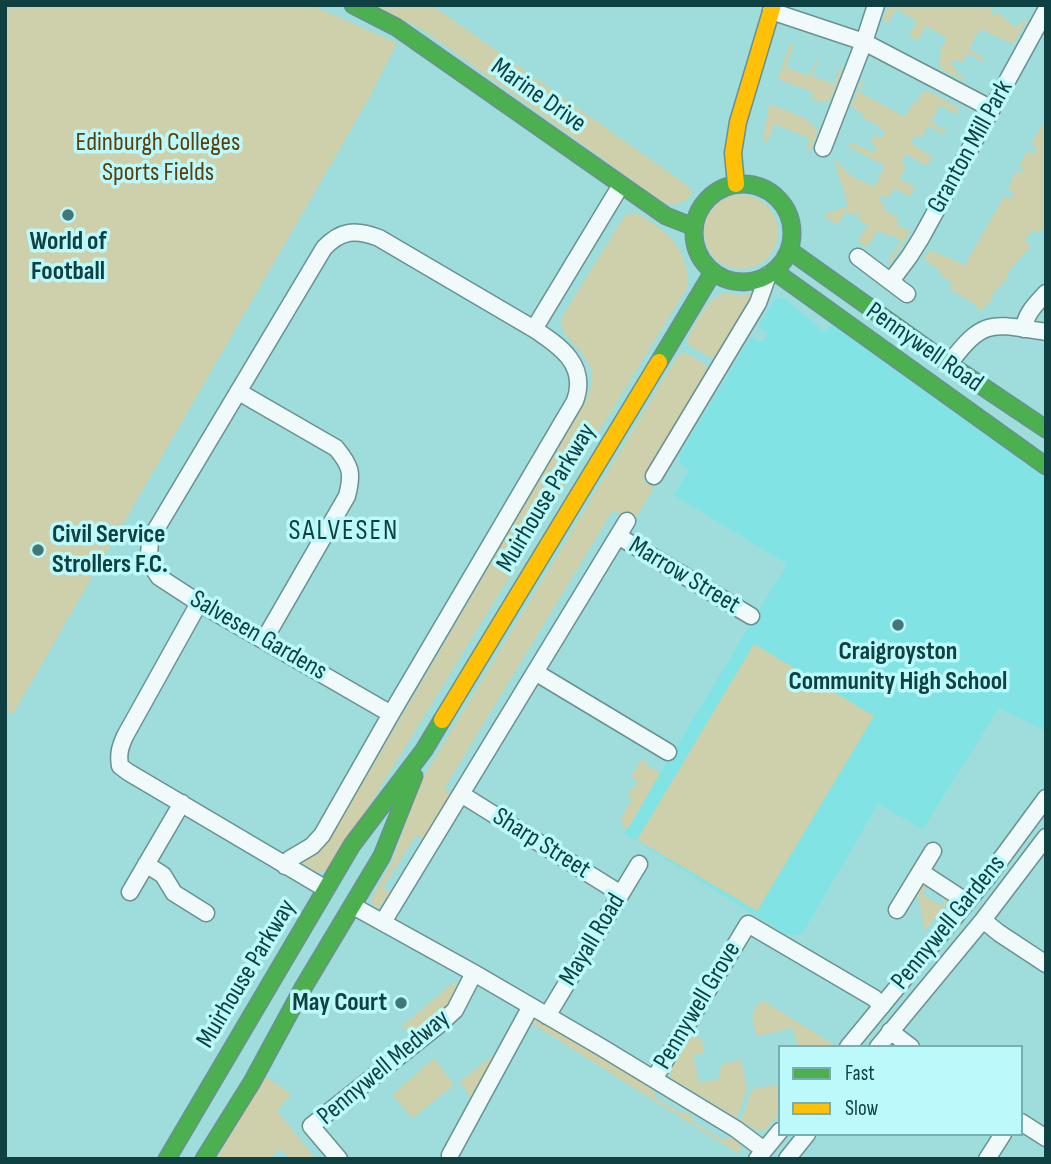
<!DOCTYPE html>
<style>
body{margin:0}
#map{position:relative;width:1051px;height:1164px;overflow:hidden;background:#9fdcdc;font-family:"Sofia Sans Condensed",sans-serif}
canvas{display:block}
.frame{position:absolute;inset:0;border:7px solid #0f4142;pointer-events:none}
.legend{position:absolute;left:778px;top:1045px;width:245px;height:91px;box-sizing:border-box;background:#bcf9fa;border:2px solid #77afb0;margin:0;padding:9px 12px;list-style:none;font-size:21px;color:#0f4142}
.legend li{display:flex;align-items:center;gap:14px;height:35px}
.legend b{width:35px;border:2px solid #77afb0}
</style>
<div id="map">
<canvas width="1051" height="1164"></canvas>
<div class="frame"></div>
<ul class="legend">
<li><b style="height:9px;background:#4caf50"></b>Fast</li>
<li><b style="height:9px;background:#ffc107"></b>Slow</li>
</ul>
</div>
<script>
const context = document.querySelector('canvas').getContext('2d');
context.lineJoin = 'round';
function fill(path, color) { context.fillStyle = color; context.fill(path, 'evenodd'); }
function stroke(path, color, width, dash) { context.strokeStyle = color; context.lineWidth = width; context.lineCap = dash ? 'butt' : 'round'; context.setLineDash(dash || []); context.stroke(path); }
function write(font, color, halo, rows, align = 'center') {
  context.font = font + ' "Sofia Sans Condensed",sans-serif'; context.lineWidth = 7; context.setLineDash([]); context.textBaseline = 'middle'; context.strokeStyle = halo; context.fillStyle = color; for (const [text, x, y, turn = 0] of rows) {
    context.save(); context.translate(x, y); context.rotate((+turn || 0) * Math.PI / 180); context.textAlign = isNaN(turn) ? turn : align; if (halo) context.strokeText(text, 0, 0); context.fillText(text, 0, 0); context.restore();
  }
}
fill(new Path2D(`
 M783,297L824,332L832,325L1046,476V731L999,708L923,829L878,804L805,929L800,934L793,935L785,934L624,833L787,564L674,495L689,470L680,464L679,455L751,337L762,343L768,333L758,326L774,300Z`), '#82e3e5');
fill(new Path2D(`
 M5,5H306L323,10L397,43L368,100L13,714L5,710Z
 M373,5H432L685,184L693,193C684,203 677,207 664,203L423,30Z
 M888,5H993L995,7L990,11L994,16L1000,12L1014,28L1029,17L1013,44L980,29L969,49L984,58L983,62L968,53L962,63L955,59L951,65L958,70L956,74L964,78L963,81L941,69L939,61L942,54L939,52L947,38L926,26L918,40L909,36L917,21L896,9L888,23L883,20Z
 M790,44L794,45L786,67L809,76L819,55L817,58L819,59L812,76L834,84L840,67L843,68L831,98C825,106 818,101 811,98L813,92L778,79Z
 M861,81L864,82L859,92L905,117L913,103L916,104L922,92L929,91L959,108L956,114L940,105L931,122L946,131L944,134L928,126L921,138L915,135L911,143L917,146V148L932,156L927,166L906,154L901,162L906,165L900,179L915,187L910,197L894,188L888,198L882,195L879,201L885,204L883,209L899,218L896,224L910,231L891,263L888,261L901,241L891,234L889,237L879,230L866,248L858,240L868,226L857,218L860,214L856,212L853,216L847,211L837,225L823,215L848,206L834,159L850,175L874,187L885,166L848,146L850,142L874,153L877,147L870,143L875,135L881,138L885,132L878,128L879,126L863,118L864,114L851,107Z
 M769,104C786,111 808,115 818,131L810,151L806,150L810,139L775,124L767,142L763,141Z
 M1046,118V225L1039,233L1034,229L1025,240L1031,246L1007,273L1009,276L991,296L993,299L979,312L977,310V306L949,288L952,283L939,273L940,271L924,259L930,250L965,265L1004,196L1011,199L1014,193L1008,189L1016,171L1021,173L1023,168L1019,166L1027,151L1034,154L1037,148L1031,144Z
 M704 232a37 37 0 1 1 74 0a37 37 0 1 1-74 0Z
 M637,213C667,231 689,248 688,286L334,863L324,872H316L304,864L303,859L316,854L328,842L587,399C588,393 591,387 592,382C595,352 559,342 561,318L625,215Z
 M726,293L738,295L751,294L754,298L718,355L711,358L689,345L687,342V339C696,324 707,296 726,293Z
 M684,352L705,364L708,370L707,375L643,481L654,487L634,521L613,510L444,789L453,795L425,840L416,835L383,888L392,894L389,900L385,898L380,907H376L372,903L371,899L392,862L419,784L678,355Z
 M754,644L874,716L757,911L637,840Z
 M642,759L647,762L646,765L660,773L628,829L622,825V816L632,799L628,797L631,789L639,783L631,776Z
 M924,885H927L922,894L941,906L947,897L950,899L925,931L917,890L920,886Z
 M456,980C460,1002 432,1018 418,1030L400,1028Z
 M762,1000L836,1046L798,1047L793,1028L757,1036C753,1018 748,1014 762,1000Z
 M538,1019H544L653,1090L656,1098L680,1113L684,1112L691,1116L693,1122L723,1140L732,1137L738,1142L741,1147L739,1154L531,1023Z
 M691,1034L702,1039L704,1053L693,1055L699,1083L720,1079L719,1071L722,1070L721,1064L741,1060L747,1088L737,1118L671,1078L670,1070Z
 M498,1051L475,1095L471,1098L460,1082Z
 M434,1058L454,1085L413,1118L392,1095Z
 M265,1076L291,1094L277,1111L316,1159H290L281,1149L269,1159H216Z
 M780,1084V1113L768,1127L765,1130L758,1131L741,1121L752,1089Z`), '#cdd0aa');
const street = new Path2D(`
 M771,11L864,42L992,109
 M823,148L864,42L876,5
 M858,257L907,294
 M891,281L909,257L921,238L1046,10
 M1024,329C1025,314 1036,304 1046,293
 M949,364C984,317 992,324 1046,332
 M239,392L336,448C351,466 353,473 347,496L264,640
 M654,476L758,303L768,275
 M618,536L751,616
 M199,603L125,736C120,747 118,754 120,766L128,772L326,889
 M535,672L668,752
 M391,714L199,603L159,577L153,568L149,554L150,542L155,531L324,248C341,230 356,229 379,238L534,329
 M461,794L621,894
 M146,864L163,875L174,893L206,913
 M285,866L290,859L312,846L322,835L391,714L575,401C588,365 560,346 534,329L621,185
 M921,872L967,902
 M130,892L182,803
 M353,906L474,973L601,1047L736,1129L764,1150
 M897,910L933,851
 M983,920L999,933L1046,964
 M383,922L627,521
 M547,1016L639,864
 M890,1031L911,1047
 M848,1047L987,878L1046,798
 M878,1047L983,920L1046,837
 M654,1079L748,924L874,998L882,1006
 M1021,1122L1046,1138
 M450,1155L531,1006
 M339,1159L311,1126L440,1024L455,1010L474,973
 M757,1159L780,1131
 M787,1159L807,1134
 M987,1159L1003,1134`);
const fast = new Path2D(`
 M353,5L396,27L666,216L694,227
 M694 233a49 49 0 1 1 98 0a49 49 0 1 1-98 0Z
 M789,250L949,364L1046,429
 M774,271L1046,466
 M659,362L713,272
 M167,1159L352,845L424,750L442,720
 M204,1159L252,1082L303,988L382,856L414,776`);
const slow = new Path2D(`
 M736,184L733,153L738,122L773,5
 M442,720L659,362`);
stroke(street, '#6a9191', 19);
stroke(fast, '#6a9191', 19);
stroke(slow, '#6a9191', 19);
stroke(street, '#f1fafa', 16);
stroke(fast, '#4caf50', 16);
stroke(slow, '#ffc107', 16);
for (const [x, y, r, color] of [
 [68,215,7,"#417778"],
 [38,550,7,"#417778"],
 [898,625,7,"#417778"],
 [401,1003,7,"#417778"]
]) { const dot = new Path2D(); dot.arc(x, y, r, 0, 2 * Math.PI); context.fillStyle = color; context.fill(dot); stroke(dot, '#bcf9fa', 2.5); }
write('26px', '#0f4142', '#bcf9fa', [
 ["Marine Drive",538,96,35],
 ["Granton Mill Park",971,147,-61],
 ["Pennywell Road",924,348,35],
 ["Muirhouse Parkway",547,498,-59],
 ["Marrow Street",684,576,31],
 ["Salvesen Gardens",258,636,30],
 ["Sharp Street",541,844,32],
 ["Pennywell Gardens",949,923,-51],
 ["Mayall Road",593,940,-59],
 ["Muirhouse Parkway",247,974,-59],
 ["Pennywell Grove",698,1006,-59],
 ["Pennywell Medway",384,1068,-40]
]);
write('26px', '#5b400e', '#bcf9fa', [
 ["Edinburgh Colleges",158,143],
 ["Sports Fields",158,173]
]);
write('bold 26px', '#0f4142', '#bcf9fa', [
 ["World of",68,242],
 ["Football",68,272],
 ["Civil Service",52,535,"left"],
 ["Strollers F.C.",52,565,"left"],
 ["Craigroyston",898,652],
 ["Community High School",898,682],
 ["May Court",387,1003,"right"]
]);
context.letterSpacing = '2px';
write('28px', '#0f4142', '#bcf9fa', [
 ["SALVESEN",344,532]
]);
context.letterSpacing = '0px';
</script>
